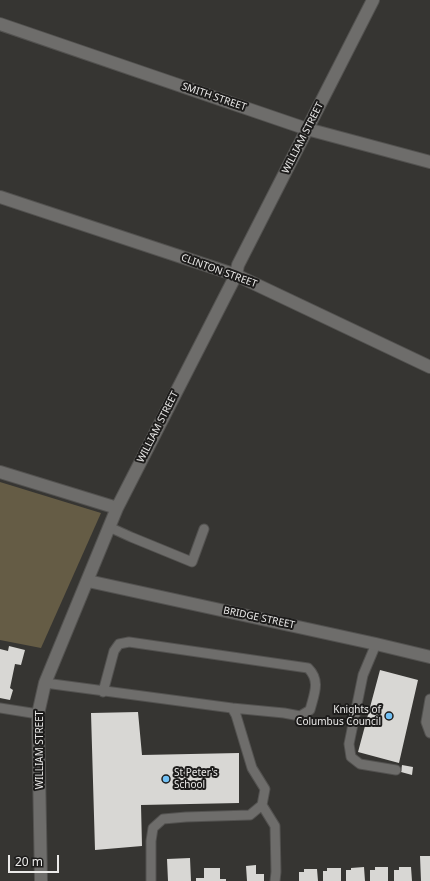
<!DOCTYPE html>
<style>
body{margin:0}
#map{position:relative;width:430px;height:881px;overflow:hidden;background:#363532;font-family:"Noto Sans",sans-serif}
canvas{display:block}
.scale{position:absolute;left:8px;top:855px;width:51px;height:18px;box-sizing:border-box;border:2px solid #ebeae9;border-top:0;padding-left:5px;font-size:12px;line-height:14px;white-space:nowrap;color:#ebeae9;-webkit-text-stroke:3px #1d1c1b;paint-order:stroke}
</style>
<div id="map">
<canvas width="430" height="881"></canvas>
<div class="scale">20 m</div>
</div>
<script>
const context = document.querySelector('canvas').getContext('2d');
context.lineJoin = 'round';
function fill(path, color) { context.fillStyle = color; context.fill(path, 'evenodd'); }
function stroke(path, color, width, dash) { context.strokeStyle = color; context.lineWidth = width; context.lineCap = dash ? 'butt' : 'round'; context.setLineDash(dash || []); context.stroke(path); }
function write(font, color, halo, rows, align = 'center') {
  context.font = font + ' "Noto Sans",sans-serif'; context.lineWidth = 4; context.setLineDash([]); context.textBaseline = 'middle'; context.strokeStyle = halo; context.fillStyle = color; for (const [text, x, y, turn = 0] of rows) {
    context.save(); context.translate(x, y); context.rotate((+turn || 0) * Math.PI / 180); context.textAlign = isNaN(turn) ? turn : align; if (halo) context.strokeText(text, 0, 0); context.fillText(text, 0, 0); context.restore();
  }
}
fill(new Path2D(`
 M0,482L101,513L41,648L0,640Z`), '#655c45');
fill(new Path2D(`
 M9,646L25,650L21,665L15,664L10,688L13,690L10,700L0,698V649L8,651Z
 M380,670L418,680L399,763L358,752Z
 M138,712L142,755L239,753V803L141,805L142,846L95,850L91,713Z
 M402,765L413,767L412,775L401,772Z
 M420,856H430V881H421Z
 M190,858L191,881H168L167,859Z
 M256,865V874H264V881H247L246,866Z
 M364,867L365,881H346V870H351V868Z
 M375,867H388V881H370V870H375Z
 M399,867H411L412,881H394V870H399Z
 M204,868H220V879H226V881H196V878H204Z
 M327,868H341V881H323V871H327Z
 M304,869H317L318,881H299V872H304Z`), '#d8d7d4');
const lane = new Path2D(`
 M109,527L131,537L192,562L204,529
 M376,644L363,675L349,744L351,757L360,764L396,770
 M45,683L232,708L236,715L252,768L265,789L262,805L250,815L186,817L163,819L153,828L151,841V881
 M103,692L114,651L119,644L129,642L308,668C321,681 314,694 310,710L300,716L284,713L232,708
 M430,699L426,722L430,733
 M0,708L38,714
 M262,805L275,826L276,872L275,881`);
const street = new Path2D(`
 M0,24L307,129L430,162
 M0,197L236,275L430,367
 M0,472L117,508
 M88,581L376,644L430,657
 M41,881L38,714L45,683L117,508L236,275L238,265L373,0`);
stroke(lane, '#535250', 11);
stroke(street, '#535250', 14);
stroke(lane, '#6e6d6b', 9);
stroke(street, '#6e6d6b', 12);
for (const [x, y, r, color] of [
 [389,716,4,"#72c1f5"],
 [166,779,4,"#72c1f5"]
]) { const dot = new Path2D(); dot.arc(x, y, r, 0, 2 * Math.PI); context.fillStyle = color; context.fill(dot); stroke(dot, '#1d1c1b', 1.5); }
write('10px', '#ebeae9', '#1d1c1b', [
 ["SMITH STREET",214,97,19],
 ["WILLIAM STREET",303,138,-63],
 ["CLINTON STREET",219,271,20],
 ["WILLIAM STREET",158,427,-63],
 ["BRIDGE STREET",259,618,12],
 ["WILLIAM STREET",40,750,-90]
]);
write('10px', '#ebeae9', '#1d1c1b', [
 ["Knights of",381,710],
 ["Columbus Council",381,722],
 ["St Peter's",174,773,"left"],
 ["School",174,785,"left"]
], 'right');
</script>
